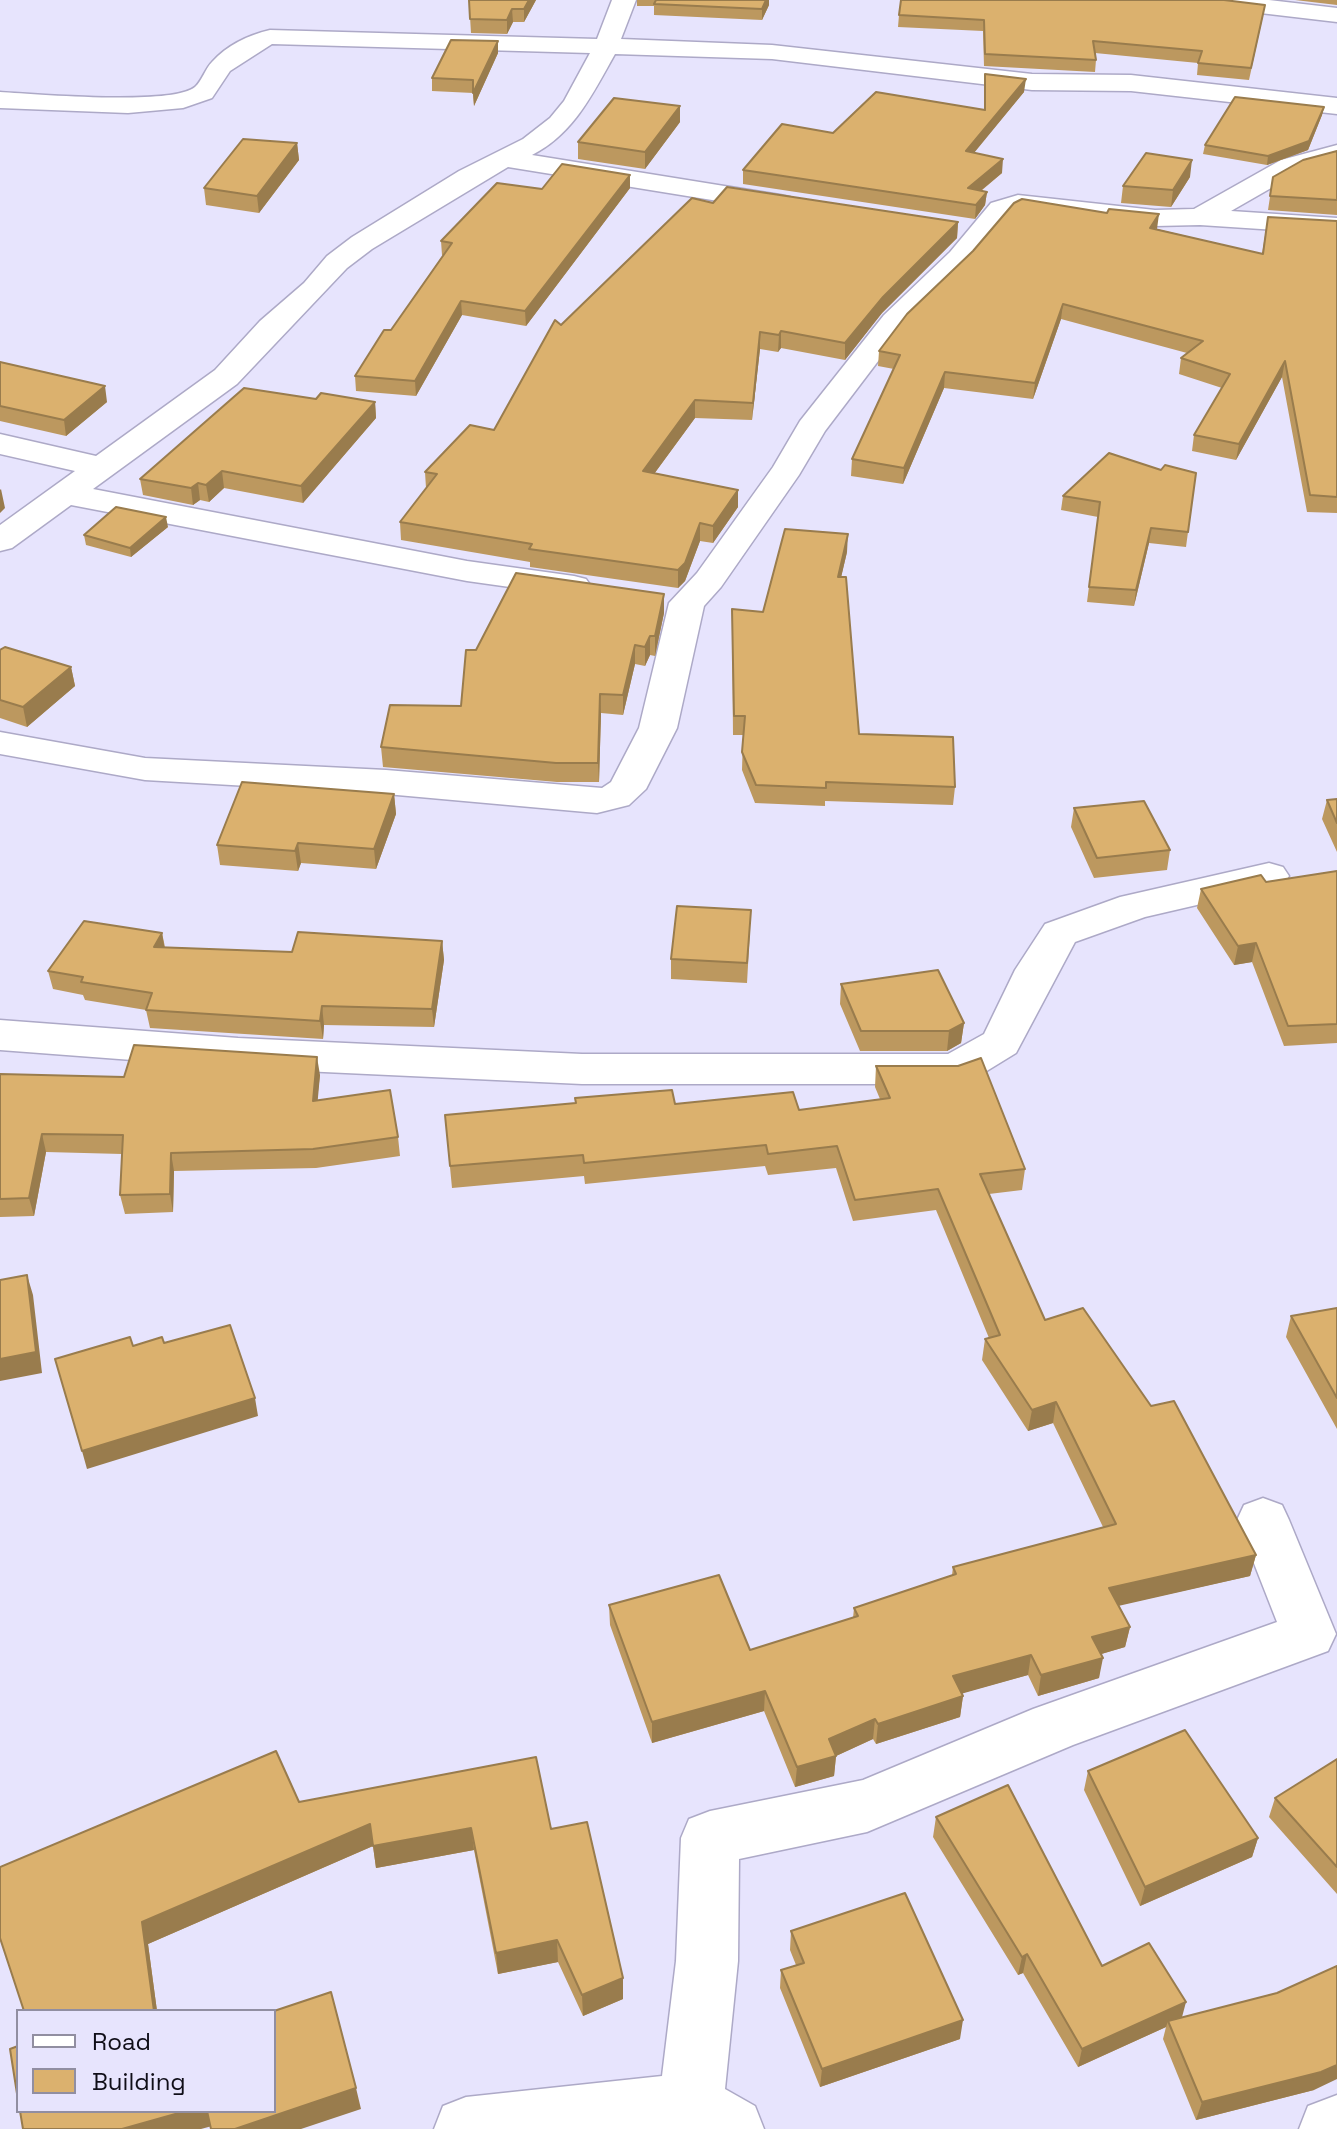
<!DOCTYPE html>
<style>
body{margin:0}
#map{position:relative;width:1337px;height:2129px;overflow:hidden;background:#e7e4fd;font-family:"Space Grotesk",sans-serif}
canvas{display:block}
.legend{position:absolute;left:16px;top:2009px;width:260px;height:104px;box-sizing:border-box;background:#e7e4fd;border:2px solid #918ea1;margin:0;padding:10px 14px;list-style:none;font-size:24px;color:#100e18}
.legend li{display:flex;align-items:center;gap:16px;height:40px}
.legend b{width:40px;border:2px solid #918ea1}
</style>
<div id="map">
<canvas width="1337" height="2129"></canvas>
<ul class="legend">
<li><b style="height:10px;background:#fff"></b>Road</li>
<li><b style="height:22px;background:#dbb16e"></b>Building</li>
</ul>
</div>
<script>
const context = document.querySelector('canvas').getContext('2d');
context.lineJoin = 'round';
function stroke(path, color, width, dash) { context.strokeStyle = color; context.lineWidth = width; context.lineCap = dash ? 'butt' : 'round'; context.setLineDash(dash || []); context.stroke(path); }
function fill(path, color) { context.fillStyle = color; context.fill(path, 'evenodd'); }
const minor = new Path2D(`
 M612,0H636L621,39L772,45L1032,74L1131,75L1337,98V114L1131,91L1032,90L772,59L615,54C593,93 574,134 532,155L780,195L790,197L794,203L790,209L780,211L508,167L372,249L347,268L237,384L93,489L467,561L574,576L586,579L591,586L586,593L574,596L467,581L71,505L12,548L0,551V525L75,471L0,454V434L96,456L215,370L260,321L304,283L327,256L352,237L459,171L523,139L550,118L564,101L590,53L272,44L230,71L212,98L183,108L128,113L0,108V92C34,94 172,106 195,87C202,81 205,69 212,62C227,45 249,35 270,30L597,39Z
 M1197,0H1269L1337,8V22L1209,7Z
 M1337,145V161L1299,172L1231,211L1337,218V234L1200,225L1155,226L1020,211L1011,215L970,264L904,327L825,431L799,475L721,587L704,606L677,728L646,789L629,805L597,813L386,794L145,780L0,754V732L145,758L386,770L602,788L611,782L639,728L669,603L697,573L773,467L800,421L884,315L950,252L991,203L1018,195L1155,210L1194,209L1281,160Z
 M1269,863L1283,867L1289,876L1283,885L1145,917L1075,942L1016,1053L972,1080L956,1084H582L238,1068L0,1050V1020L238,1038L582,1054H948L984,1034L1015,970L1045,924L1120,897Z
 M1263,1498L1282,1505L1289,1520L1336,1634L1328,1651L1073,1745L867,1832L739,1859L738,1961L725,2089L755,2106L764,2129H434L443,2106L466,2097L662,2076L676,1961L681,1838L689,1819L710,1811L863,1780L1033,1709L1277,1622L1237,1520L1244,1505Z
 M1337,2095V2129H1299L1308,2106Z`);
stroke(minor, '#ada9c7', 3);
fill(minor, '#fff');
fill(new Path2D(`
 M469,0H536L524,22H513L507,34L471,33Z
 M637,0H769V5L762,20L654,15V6H637Z
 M1295,0H1337V5Z
 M899,15L1263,16L1249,80L1197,75L1198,63L1095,53L1096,60L1095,72L984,66L983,31L898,27Z
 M498,41V53L474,106L473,93L432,91V78Z
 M985,74L1024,92L974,152L1002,173L981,191L987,192L985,205L975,219L743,184V170L833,133L984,110Z
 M1324,107L1322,115L1308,150L1267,165L1203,154L1205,145Z
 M680,122L645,169L578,159V142Z
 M297,143L299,160L259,213L206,205L204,188Z
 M1337,151V215L1268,210L1273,177Z
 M630,175V188L526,326L462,315L416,396L356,391L355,376L391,330L443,255H442L441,241L542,189Z
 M1190,177L1171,207L1121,203L1123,186Z
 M713,203L958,222L957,238L882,313L845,360L781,348L778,352L760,349L752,420L695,418L654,474L738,507L713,543L700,541L685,581L678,588L530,567V562L401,540L400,522L426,488L425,472L494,430L561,325Z
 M1268,217L1337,221V513L1307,512L1282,377L1236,460L1192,451L1194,435L1222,388L1179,374L1181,358L1187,353L1061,319L1033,399L944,388L903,484L851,476L852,459L894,369L878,366L879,351L1157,229L1262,254Z
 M0,362L107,402L66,436L0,421Z
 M316,399L375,402L376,418L303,503L224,488L209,502L200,500L193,505L143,495L140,479Z
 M1161,470L1188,532L1186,547L1149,543L1134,606L1087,602L1098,517L1061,510L1063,496Z
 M168,527L131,557L86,545L84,535Z
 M847,552L841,577L859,734L955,787L953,805L825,801V806L755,803L742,770L743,735H733L732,627L763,612Z
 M664,613L655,656L650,655L645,666L635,664L623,715L601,713L599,782H557L383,767L381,747L461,706L476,650Z
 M0,650L71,667L75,686L27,727L0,718Z
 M394,794L396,814L376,869L301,863L298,871L220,865L217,845Z
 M1337,799V852L1322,819L1327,800Z
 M1074,808L1170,850L1167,870L1094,878L1071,827Z
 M1337,871V1043L1284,1046L1252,962L1234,965L1197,908L1201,889L1266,882Z
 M750,930L747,983L671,979V959Z
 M162,933L165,947L292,952L442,941L444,960L434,1027L324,1025L323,1039L150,1028L146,1010L85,1000L83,995L53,989L48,971Z
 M841,984L964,1023L961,1043L947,1051H860L840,1004Z
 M876,1066L1025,1169L1022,1190L989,1194L1045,1320L1256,1555L1250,1576L1119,1605L1130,1627L1125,1647L1101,1654L1099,1678L1038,1696L1028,1675L962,1693L963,1696L960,1717L876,1744L873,1739L836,1756L834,1776L795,1787L764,1711L652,1743L610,1625L609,1605L750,1650L853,1618L854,1608L952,1575L953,1567L1103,1527L1053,1423L1028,1431L982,1360L985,1339L989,1338L936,1210L853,1221L836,1168L768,1175L765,1166L585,1184L584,1176L452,1188L445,1115L675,1104L799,1110L880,1099L875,1087Z
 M0,1074L124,1077L320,1075L317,1100L398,1137L400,1156L316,1168L174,1171L173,1212L125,1214L120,1195L122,1154L46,1152L34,1216L0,1217Z
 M1337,1308V1429L1286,1337L1291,1316Z
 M1337,1759V1894L1269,1817L1275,1798Z
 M1088,1771L1258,1838L1252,1857L1140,1906L1084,1790Z
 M299,1802L551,1829L623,1978V1999L583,2016L558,1962L498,1974L474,1850L376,1868L373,1846L148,1944L157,2011H24Z
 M936,1817L1102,1966L1182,2018L1314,2090L1196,2120L1163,2039L1166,2027L1078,2067L1023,1973L1018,1975L933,1837Z
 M791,1931L960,2039L820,2087L780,1988L781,1970L796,1965L790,1950Z`), '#bc985f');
fill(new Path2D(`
 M529,0H536L524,22V9Z
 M766,0H769V5L762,20V9Z
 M512,9L513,22L507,34V20Z
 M498,41V53L474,106L473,93Z
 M1026,79L1024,92L965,164L966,151Z
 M680,106V122L645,169V152Z
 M1324,107L1322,115L1308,150L1267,165L1268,156Z
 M297,143L299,160L259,213L257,196Z
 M1003,159L1002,173L967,202L968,188Z
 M1192,160L1190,177L1171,207L1173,190Z
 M630,175V188L526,326L525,311Z
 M987,192L985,205L975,219L976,205Z
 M1159,214L1157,229L1150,228Z
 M958,222L957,238L882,313L845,360V343L883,297Z
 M461,301L462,315L416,396L415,381Z
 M1063,304L1061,319L1033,399L1035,383Z
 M781,331V348L778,352L779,335Z
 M760,332V349L752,420L753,403Z
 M1285,361L1282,377L1236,460L1239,444Z
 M945,372L944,388L903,484L904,468Z
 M105,386L107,402L66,436L64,420Z
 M695,400V418L643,489V471Z
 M375,402L376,418L303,503L301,486Z
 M222,471L224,488L209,502L206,485Z
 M198,483L200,500L193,505L191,488Z
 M1,489L5,508L0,513V490Z
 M738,490V507L713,543V526Z
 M166,517L168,527L131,557L130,548Z
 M700,523V541L685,581L678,588V570Z
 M1151,528L1149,543L1134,606L1136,590Z
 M848,534L847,552L837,595L838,577Z
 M664,594V613L655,656V636Z
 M650,636V655L645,666V647Z
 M635,645V664L623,715V695Z
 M71,667L75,686L27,727L23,707Z
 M600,694L601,713L599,782L598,763Z
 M394,794L396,814L376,869L374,849Z
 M298,843L301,863L298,871L295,851Z
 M162,933L165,951L154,947Z
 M442,941L444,960L434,1027L432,1009Z
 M1256,943L1252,962L1234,965L1238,946Z
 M322,1006L324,1025L323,1039L320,1021Z
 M964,1023L961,1043L947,1051L949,1031Z
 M317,1057L320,1075L316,1119L313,1101Z
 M42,1134L46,1152L34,1216L29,1198Z
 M171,1153L174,1171L173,1212L170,1194Z
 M27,1275L33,1295L42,1373L0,1381V1359Z
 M255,1398L258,1416L87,1469L82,1451Z
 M1056,1402L1053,1423L1028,1431L1032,1410Z
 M1256,1555L1250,1576L1105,1609L1109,1588Z
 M1130,1627L1125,1647L1088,1658L1092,1637Z
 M1031,1655L1028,1675L950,1697L953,1676Z
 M1103,1658L1099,1678L1038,1696L1041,1675Z
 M765,1691L764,1711L652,1743V1722Z
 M963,1696L960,1717L876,1744L878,1724Z
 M875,1719L873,1739L836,1756L834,1776L795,1787L797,1767L829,1739Z
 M370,1824L373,1846L148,1944L157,2011H154L142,1922Z
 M471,1828L474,1850L376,1868L373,1846Z
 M1258,1838L1252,1857L1140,1906L1145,1887Z
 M557,1940L558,1962L498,1974L496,1953Z
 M1027,1954L1023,1973L1018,1975L1022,1957Z
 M623,1978V1999L583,2016L582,1995Z
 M1186,2002L1181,2021H1168L1166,2027L1078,2067L1082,2049Z
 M963,2020L960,2039L820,2087L822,2069Z
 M1337,2065V2079L1314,2090L1196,2120L1202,2102Z
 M356,2088L361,2109L301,2129H235Z
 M186,2111H207L212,2126L201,2129H122Z`), '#997c4d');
const building = new Path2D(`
 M469,0H529L524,9H512L507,20L470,19Z
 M656,0H766L762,9L654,4Z
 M901,0H1224L1265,5L1251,68L1198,63L1202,51L1093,41L1096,60L985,54L984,20L899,15Z
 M451,40L498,41L473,93V80L432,78Z
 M985,74L1026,79L966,151L1003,159L968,188L987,192L976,205L743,170L782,124L833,133L876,92L985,110Z
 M1235,97L1324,107L1309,141L1268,156L1205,145Z
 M614,98L680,106L645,152L578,142Z
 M243,139L297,143L257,196L204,188Z
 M1337,151V200L1270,196L1273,177L1303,160Z
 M1146,153L1192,160L1173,190L1123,186Z
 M562,164L630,175L525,311L461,301L415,381L355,376L384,330H391L452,243L441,241L497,183L542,189Z
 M727,187L958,222L883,297L845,343L781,331L779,335L760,332L753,403L695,400L643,471L738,490L713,526L700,523L685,563L678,570L529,549L532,544L400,522L437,474L425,472L470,425L494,430L555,320L561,325L692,198L713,203Z
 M1022,199L1107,213L1109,209L1159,214L1150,228L1263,254L1268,217L1337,221V497L1310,495L1285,361L1239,444L1194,435L1230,374L1181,358L1203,341L1063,304L1035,383L945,372L904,468L852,459L900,355L879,351L907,314L973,251L1014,203Z
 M0,362L105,386L64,420L0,406Z
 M244,388L316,399L321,393L375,402L301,486L222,471L206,485L198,483L191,488L140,479Z
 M1109,453L1161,470L1165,465L1196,473L1188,532L1151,528L1136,590L1089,587L1100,502L1063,496Z
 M116,507L166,517L130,548L84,535Z
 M785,529L848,534L838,577H846L859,734L953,737L955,787L826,782V788L756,785L742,752L745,716H734L732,609L763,612Z
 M516,573L664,594L655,636H650L645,647L635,645L623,695L600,694L598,763H556L381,747L390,705L461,706L466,650H476Z
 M5,647L71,667L23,707L0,700V650Z
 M242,782L394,794L374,849L298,843L295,851L217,845Z
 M1337,799V823L1327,800Z
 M1144,801L1170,850L1097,858L1074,808Z
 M1337,871V1024L1288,1026L1256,943L1238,946L1201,889L1261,875L1266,882Z
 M677,906L751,910L747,963L671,959Z
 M84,921L162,933L154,947L292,952L298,932L442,941L432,1009L322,1006L320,1021L146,1010L152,993L81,982L83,977L48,971Z
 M938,970L964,1023L949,1031H861L841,984Z
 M134,1045L317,1057L313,1101L390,1090L398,1137L313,1149L171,1153L170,1194L120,1195L123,1135L42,1134L29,1198L0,1199V1074L124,1077Z
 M981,1058L1025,1169L980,1174L1045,1320L1083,1308L1151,1406L1174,1401L1256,1555L1109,1588L1130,1627L1092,1637L1103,1658L1041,1675L1031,1655L953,1676L963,1696L878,1724L875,1719L829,1739L836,1756L797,1767L765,1691L652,1722L609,1605L719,1575L750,1650L858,1616L854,1608L956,1574L953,1567L1116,1524L1056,1402L1032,1410L985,1339L1000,1335L938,1189L855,1200L837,1146L768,1154L766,1145L584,1163L583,1155L450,1166L445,1115L576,1103L575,1098L672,1090L675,1104L793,1092L799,1110L890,1098L876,1066H958Z
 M27,1275L36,1352L0,1359V1280Z
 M1337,1308V1398L1291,1316Z
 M230,1325L255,1398L82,1451L55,1359L130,1337L133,1346L162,1337L164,1343Z
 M1185,1730L1258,1838L1145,1887L1088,1771Z
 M276,1751L299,1802L536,1757L551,1829L587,1822L623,1978L582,1995L557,1940L496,1953L471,1828L373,1846L370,1824L142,1922L154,2011H24L0,1938V1867Z
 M1337,1759V1867L1275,1798Z
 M1008,1785L1102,1966L1149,1943L1186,2002L1082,2049L1027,1954L1022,1957L936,1817Z
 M905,1893L963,2020L822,2069L781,1970L804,1963L791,1931Z
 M1337,1966V2065L1321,2072L1202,2102L1168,2021L1277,1993Z
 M331,1992L356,2088L235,2129H211L207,2111H274V2011Z
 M18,2046V2100L10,2049Z
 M20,2111H186L122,2129H23Z`);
fill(building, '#dbb16e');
stroke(building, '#997c4d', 2);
</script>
